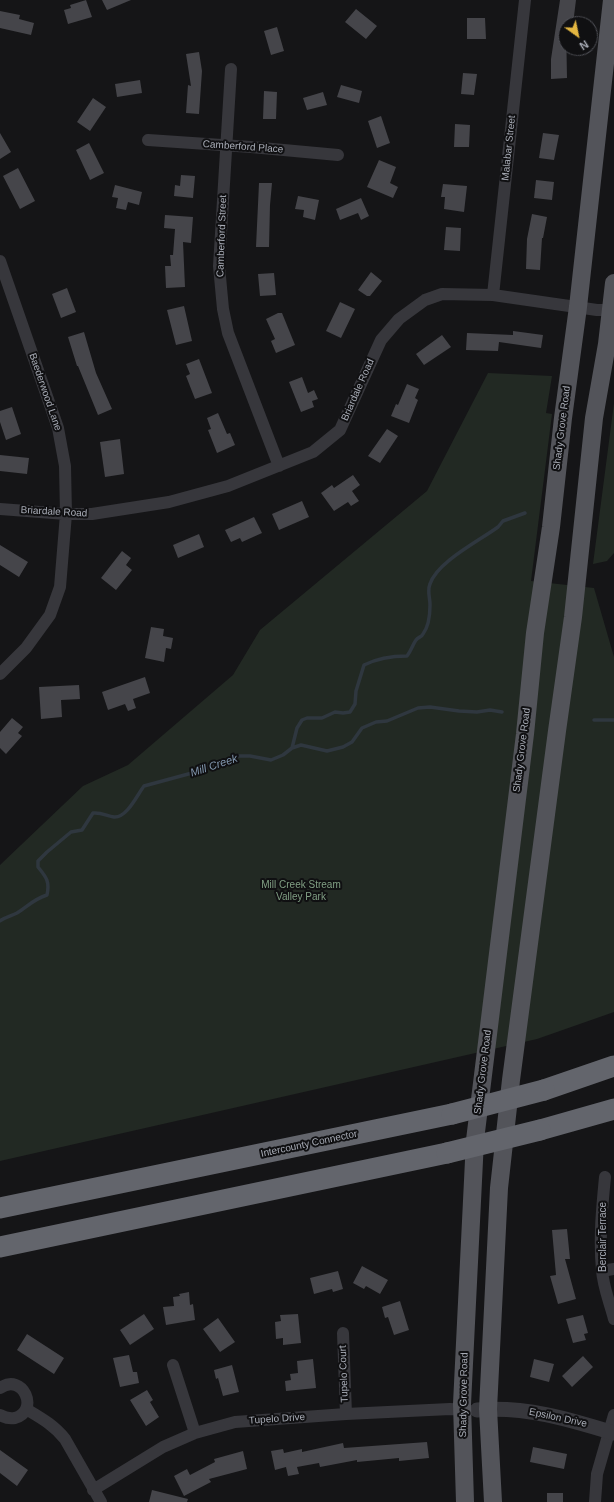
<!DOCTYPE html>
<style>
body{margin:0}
#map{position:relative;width:614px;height:1502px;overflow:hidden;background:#151517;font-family:Arial,sans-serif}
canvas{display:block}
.north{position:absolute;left:558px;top:16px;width:40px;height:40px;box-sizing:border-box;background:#101012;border:1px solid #4d4e54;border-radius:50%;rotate:147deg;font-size:11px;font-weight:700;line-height:16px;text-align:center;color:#a8acb6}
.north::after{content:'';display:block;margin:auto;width:14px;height:18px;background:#e3b641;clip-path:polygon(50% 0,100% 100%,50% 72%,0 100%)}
</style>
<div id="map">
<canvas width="614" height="1502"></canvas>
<div class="north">N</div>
</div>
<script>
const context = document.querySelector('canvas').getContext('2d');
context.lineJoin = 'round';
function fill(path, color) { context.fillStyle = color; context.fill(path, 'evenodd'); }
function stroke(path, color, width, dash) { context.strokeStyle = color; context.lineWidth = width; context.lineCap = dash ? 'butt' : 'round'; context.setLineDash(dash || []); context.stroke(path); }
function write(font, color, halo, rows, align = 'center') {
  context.font = font + ' Arial,sans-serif'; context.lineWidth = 4; context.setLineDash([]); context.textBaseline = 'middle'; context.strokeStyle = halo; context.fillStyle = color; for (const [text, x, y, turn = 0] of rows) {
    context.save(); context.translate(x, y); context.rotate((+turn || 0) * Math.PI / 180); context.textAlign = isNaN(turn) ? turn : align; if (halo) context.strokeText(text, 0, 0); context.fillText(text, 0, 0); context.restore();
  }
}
fill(new Path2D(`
 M488,373L552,376L546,413L552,414L531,581L594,588L614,657V1012L537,1039L0,1161V865L83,786L128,765L233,675L260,630L427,491Z
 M614,403V553L607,561L593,564Z`), '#222923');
stroke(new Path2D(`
 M594,720H614
 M292,748L297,728L302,720L307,718H322L335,712L343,713L350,712L355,704L356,691L364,665C376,659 393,656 407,656C411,651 413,644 416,640C418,637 422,637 423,634C429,626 430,615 430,605C430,597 427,591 430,584C437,562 479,541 498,527L503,521L525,513
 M0,921C5,917 11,916 17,913C28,906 34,899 47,895C50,881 46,877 38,867V861L47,852L71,832L82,830L93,813C101,812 107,816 114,817C127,818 137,795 144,786L192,773L238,756H250L271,760L283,755L292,748L301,745L327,751L343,747L352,742L362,728L376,722L387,721L418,708L430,707L459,711L477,712L490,710L502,712`), '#2f373f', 3.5);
fill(new Path2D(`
 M86,0L92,17L68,24L64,10L71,8L70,5Z
 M102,0H131L107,10Z
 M560,0H576L573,24H566L567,78L551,79V59Z
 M356,9L377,26L366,39L345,22Z
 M0,11L20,15L19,19L34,23L31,35L0,28Z
 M467,18H485L486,39H467Z
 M277,27L284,51L271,55L264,31Z
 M199,52L202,71L199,114L186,113L188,85L191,86L186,54Z
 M463,73L477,74L474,95L461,94Z
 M140,80L142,93L117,97L115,84Z
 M341,85L362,91L359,103L337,97Z
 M264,91L277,92L276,119H263Z
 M323,92L327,105L307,110L303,98Z
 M93,98L106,107L90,131L77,122Z
 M381,116L390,143L377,148L368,121Z
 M455,124L470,125L469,147H454Z
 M0,133L11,152L0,159Z
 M543,133L559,135L554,160L539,158Z
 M89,143L104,173L90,180L76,150Z
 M379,160L396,167L390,183L398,187L393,198L367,187Z
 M18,168L35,201L20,209L3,176Z
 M181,175L195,176L193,198L174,196L175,185L180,186Z
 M536,180L554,182L552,200L534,198Z
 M259,183H272L270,205L269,247H256Z
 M443,184L467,186L464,212L444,209L445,197H441Z
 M115,185L142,192L139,205L128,202L126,210L116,208L118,198L112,197Z
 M298,196L319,200L315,220L303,217L304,210L295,209Z
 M361,198L369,216L361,220L358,213L340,220L336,209Z
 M532,214L547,217L543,238H542L540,270L526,269L527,239Z
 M165,215L193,217L191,243L183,242L185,287L166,288L165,266H171L170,255H173L175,229L164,228Z
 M446,227L461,228L460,251L444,250Z
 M371,272L382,281L370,296H367L358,290Z
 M274,273L276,295L260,296L258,274Z
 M67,288L76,312L61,318L52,294Z
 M340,302L355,309L341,338L326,331Z
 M184,306L192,341L176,345L167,310Z
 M278,313H282L295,345L276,353L271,341L275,339L266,319Z
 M513,331L543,335L541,348L499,342L498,351L466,350L467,333L513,335Z
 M84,332L96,373L112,409L98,415L78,366H77L68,337Z
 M442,335L451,347L424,365L416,354Z
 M199,359L212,393L195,399L186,376L190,374L186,364Z
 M302,377L308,393L314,390L318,399L312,401L314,407L301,412L289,382Z
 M407,384L419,389L415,398L418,400L409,423L391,416L396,404L398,405Z
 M12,407L21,434L6,440L0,422V411Z
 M218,413L227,434L230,433L235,445L217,453L208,430L211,429L207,418Z
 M387,429L398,436L380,463L368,456Z
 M120,439L124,474L105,477L100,442Z
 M0,455L29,458L27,474L0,471Z
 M353,475L360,485L352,491L359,501L351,506L348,502L334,511L321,493L332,485L334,488Z
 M302,501L309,517L279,530L272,514Z
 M254,517L262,533L242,542L240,538L231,542L225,530Z
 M199,534L204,547L178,558L173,545Z
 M0,545L28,562L19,577L0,565Z
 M122,551L131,558L126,565L132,570L116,590L101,578Z
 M151,627L164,629L163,636L173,638L171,649L166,648L164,662L145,658Z
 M145,677L150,693L133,699L136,708L128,711L125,704L108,710L102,692Z
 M79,685L80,699L61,700L62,717L41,719L39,687Z
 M12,718L23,727L18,733L22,736L6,754L0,748V732Z
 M567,1229L570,1259H565L576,1299L558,1304L550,1276L556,1275L552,1230Z
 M362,1266L388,1280L380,1294L366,1286L364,1289L353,1283Z
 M338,1271L343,1289L333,1292L332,1289L314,1294L310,1278Z
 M189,1292L190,1305L193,1304L195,1320L166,1325L163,1307L174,1306L173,1297L180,1296L179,1294Z
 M400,1301L409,1330L394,1335L388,1317L385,1318L382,1307Z
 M144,1314L154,1329L130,1345L120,1330Z
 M298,1314L301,1343L283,1345V1338L276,1339L275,1322L281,1321L280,1315Z
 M583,1315L588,1333L584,1334L586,1340L573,1343L566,1319Z
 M218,1318L235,1342L220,1352L203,1329Z
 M27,1334L64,1358L54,1374L17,1350Z
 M129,1355L133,1372H137L139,1383L120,1387L113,1358Z
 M583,1356L593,1367L572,1387L562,1376Z
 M313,1359L316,1388L286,1391L285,1381L291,1380L290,1374L298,1373L297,1361Z
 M534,1359L554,1364L549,1382L530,1377Z
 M232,1365L239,1392L223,1396L218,1378L216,1379L214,1370Z
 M147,1390L153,1400L150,1402L159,1417L146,1426L130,1400Z
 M427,1442L429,1458L399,1461V1458L357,1462V1460L320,1467L319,1463L297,1467L299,1474L288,1476L286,1467L275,1470L271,1451L283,1449L284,1453L302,1449V1452L343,1443L344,1448Z
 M533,1447L567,1454L564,1469L530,1462Z
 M0,1450L28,1470L17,1486L0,1473Z
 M243,1451L247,1469L209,1479L211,1482L184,1496L174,1476L187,1469L190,1475L215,1462L214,1459Z
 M152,1490L188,1499L187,1502H149Z
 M547,1493H563V1502H547Z`), '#45454a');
stroke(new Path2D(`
 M231,69L219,266L223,309L228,333L279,466
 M148,140L251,147L338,155
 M0,261L58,428L65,466L66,514L60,587L50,615L26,648L0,674
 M493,295L525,0
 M0,509L66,514H92L169,502L228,486L313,452L340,430L381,340L399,319L425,300L442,294L493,295L597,310H614
 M605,1177C602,1208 599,1239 602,1270C603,1287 610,1303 614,1319
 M602,1271L614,1269
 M343,1333L346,1414
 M173,1365L195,1433
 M0,1388C23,1372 40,1411 15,1418C9,1419 5,1418 0,1415
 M26,1409C41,1418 54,1425 65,1439L101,1502
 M93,1490L163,1447L195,1433L235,1422L346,1414L450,1409L468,1410
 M595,1502L597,1474L614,1415`), '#37373c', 12);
stroke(new Path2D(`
 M477,1410C526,1406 568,1419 614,1433`), '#37373c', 15);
stroke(new Path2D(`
 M465,1502L462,1404L475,1140L525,734L535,633L551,527L563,418L578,307L612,0
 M493,1502L488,1409L499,1188L511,1080L557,731L573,617L594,418L607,344L614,283`), '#53545a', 18);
stroke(new Path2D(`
 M544,1090L614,1066
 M540,1130L614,1109
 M0,1208L452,1114
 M0,1247L447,1153`), '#63656c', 21);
stroke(new Path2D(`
 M452,1114L544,1090
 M447,1153L540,1130`), '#63656c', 21);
write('10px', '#a8acb6', '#101012', [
 ["Camberford Place",243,147,4],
 ["Malabar Street",509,148,-84],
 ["Camberford Street",222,236,-88],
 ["Briardale Road",358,390,-66],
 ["Baederwood Lane",45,392,71],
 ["Shady Grove Road",562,428,-83],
 ["Briardale Road",54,512,3],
 ["Shady Grove Road",522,750,-83],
 ["Shady Grove Road",483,1072,-83],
 ["Intercounty Connector",309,1144,-12],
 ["Berclair Terrace",603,1237,-90],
 ["Tupelo Court",344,1374,-92],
 ["Shady Grove Road",464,1395,-89],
 ["Epsilon Drive",558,1418,12],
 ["Tupelo Drive",277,1419,-4]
]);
write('10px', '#819f84', '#101012', [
 ["Mill Creek Stream",301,885],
 ["Valley Park",301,897]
]);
write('italic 11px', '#8297ae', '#101012', [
 ["Mill Creek",214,766,-18]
]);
</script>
